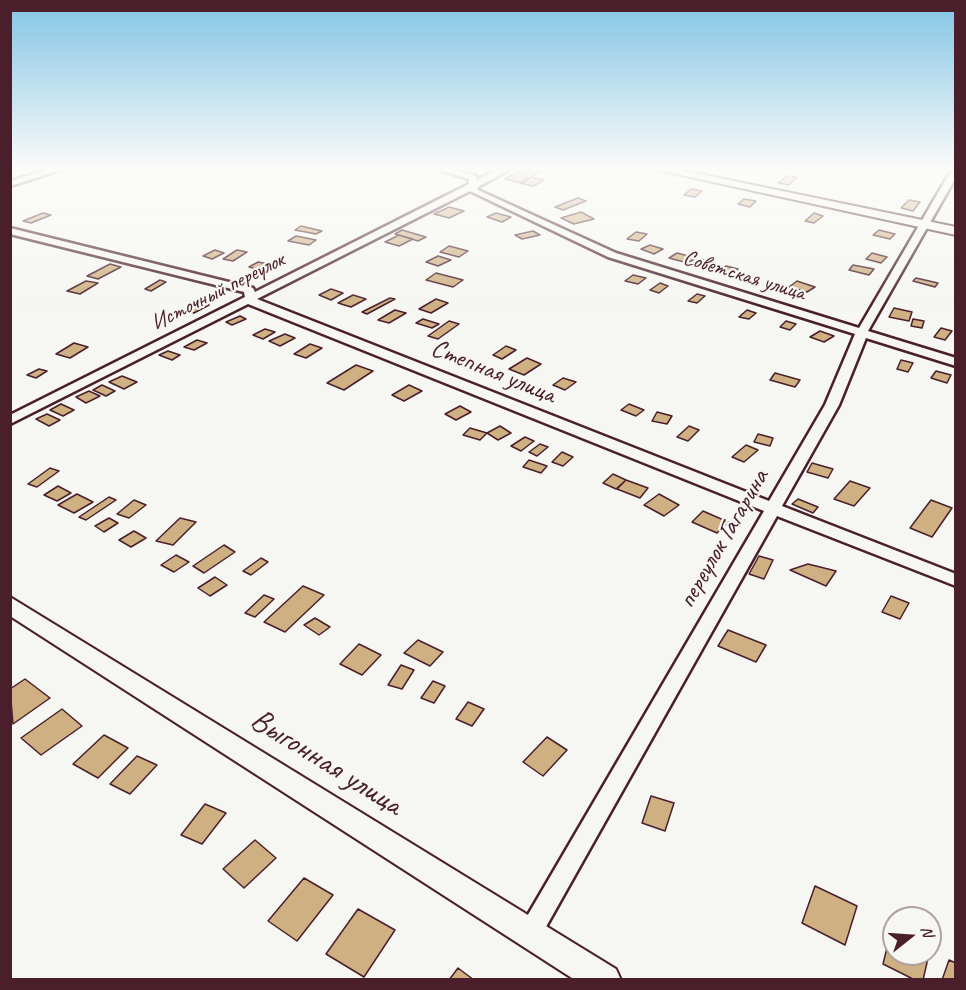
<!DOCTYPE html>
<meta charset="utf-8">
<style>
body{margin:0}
#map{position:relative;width:966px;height:990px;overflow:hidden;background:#f6f6f2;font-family:Caveat,sans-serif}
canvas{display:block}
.frame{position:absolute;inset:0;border:12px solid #4a1f2b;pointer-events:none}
.north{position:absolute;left:882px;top:906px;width:60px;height:60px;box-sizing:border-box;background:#f6f6f2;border:2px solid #b1a0a2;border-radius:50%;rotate:73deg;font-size:16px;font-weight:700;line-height:24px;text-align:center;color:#4a1f2b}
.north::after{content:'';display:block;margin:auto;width:21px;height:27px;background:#4a1f2b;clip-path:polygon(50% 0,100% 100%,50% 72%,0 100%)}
</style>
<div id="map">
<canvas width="966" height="990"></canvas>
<div class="frame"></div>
<div class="north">N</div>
</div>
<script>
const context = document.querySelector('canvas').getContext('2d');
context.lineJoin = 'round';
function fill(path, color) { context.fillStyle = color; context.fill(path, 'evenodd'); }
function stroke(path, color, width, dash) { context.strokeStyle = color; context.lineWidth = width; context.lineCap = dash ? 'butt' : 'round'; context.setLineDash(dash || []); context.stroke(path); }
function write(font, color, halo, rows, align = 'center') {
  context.font = font + ' Caveat,sans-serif'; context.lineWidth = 4.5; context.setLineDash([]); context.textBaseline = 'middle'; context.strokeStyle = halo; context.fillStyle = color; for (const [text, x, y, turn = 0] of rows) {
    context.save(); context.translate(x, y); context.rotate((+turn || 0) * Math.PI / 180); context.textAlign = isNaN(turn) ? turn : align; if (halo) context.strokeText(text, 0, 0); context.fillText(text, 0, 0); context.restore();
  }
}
const building = new Path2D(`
 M525,168L545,169L521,183L505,179Z
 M787,176L797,177L789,185L778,183Z
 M531,177L544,180L533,186L520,183Z
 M691,189L702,191L695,197L684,195Z
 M578,198L586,201L563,210L555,207Z
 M744,199L756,201L750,207L738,204Z
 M909,200L920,202L913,211L901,208Z
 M449,207L464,211L449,218L434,214Z
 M581,212L594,219L574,224L561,218Z
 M43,213L51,215L31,223L23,221Z
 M496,213L511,217L502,222L487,217Z
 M814,213L823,216L814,223L805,221Z
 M301,226L322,231L316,234L295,230Z
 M402,230L426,237L418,241L395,234Z
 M879,230L895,234L890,239L873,235Z
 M533,231L540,235L522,239L515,235Z
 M636,232L647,234L639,241L627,239Z
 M399,235L413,239L399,246L385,242Z
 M296,236L316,240L309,245L288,241Z
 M650,245L663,249L654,254L641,249Z
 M449,246L468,251L459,257L440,252Z
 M215,250L224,253L212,259L203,256Z
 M237,250L247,252L233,261L223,259Z
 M677,253L696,258L688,263L669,258Z
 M872,253L887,257L881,263L866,259Z
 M438,256L451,260L438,266L426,262Z
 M701,259L715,263L707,268L694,264Z
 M258,262L269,264L260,270L249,267Z
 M110,264L121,267L98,279L87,276Z
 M853,265L874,269L869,275L849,270Z
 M726,266L738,269L730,276L719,273Z
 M436,273L463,280L453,287L426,280Z
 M633,275L646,278L638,284L625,281Z
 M916,278L938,283L935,287L913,281Z
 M160,280L166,282L151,291L145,289Z
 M86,281L98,283L80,294L67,291Z
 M797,281L815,287L807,292L789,287Z
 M660,283L668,286L659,293L650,290Z
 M331,289L343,293L331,300L319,295Z
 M697,294L705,296L697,303L688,301Z
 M353,295L366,299L351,307L338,303Z
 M390,298L395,299L367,314L362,312Z
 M436,299L448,303L431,313L419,309Z
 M202,303L209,305L194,313L187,311Z
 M894,308L912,312L909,321L889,317Z
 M395,310L406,313L389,323L378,320Z
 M747,310L756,313L749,319L739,317Z
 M240,316L246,319L232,325L226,322Z
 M423,319L439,324L432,328L416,323Z
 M913,319L924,321L922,328L911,326Z
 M449,321L459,324L438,339L428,336Z
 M786,321L796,324L790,330L780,327Z
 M941,328L952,331L945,340L934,337Z
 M265,329L275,332L263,339L253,335Z
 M820,331L834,336L824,342L810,337Z
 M285,334L295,338L280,346L269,341Z
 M197,340L207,343L194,350L184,347Z
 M74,343L88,347L70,358L56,354Z
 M310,344L322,348L306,358L294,354Z
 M506,346L516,350L502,359L493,355Z
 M168,351L180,355L172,360L159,355Z
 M527,358L541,364L524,375L509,369Z
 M901,360L913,363L908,372L897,369Z
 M356,365L373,371L344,390L327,383Z
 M39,369L47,371L36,378L27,375Z
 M936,371L951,375L947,383L931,378Z
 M775,373L800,380L795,387L770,380Z
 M122,376L137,382L124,389L109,382Z
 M563,378L576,382L565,390L553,385Z
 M102,385L115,391L106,396L93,390Z
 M409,385L422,391L404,401L392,395Z
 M89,391L100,396L86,403L76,397Z
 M61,404L74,410L63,416L50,410Z
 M629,404L644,410L636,416L621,410Z
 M460,406L471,412L456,420L445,414Z
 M657,412L672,416L667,424L652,421Z
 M47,414L60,420L49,426L36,419Z
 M500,426L511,433L498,440L487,433Z
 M689,426L699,430L688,441L677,437Z
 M470,428L487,433L480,440L463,435Z
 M758,434L773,438L770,446L754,442Z
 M525,437L534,441L521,451L511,446Z
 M540,444L548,447L537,456L529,452Z
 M746,445L758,450L744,462L732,457Z
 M562,452L573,457L563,466L552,462Z
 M529,460L547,466L541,473L523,467Z
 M812,463L833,469L828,478L807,472Z
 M50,468L59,471L37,487L28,484Z
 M613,474L626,480L616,489L603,483Z
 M626,480L648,488L640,498L617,489Z
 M850,481L870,488L854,506L834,499Z
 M58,486L71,493L57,501L44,495Z
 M77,494L93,502L74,513L58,505Z
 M659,494L679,505L664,516L644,505Z
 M109,497L116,500L86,520L79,517Z
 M798,499L818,507L813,513L792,504Z
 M134,500L146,505L129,518L117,514Z
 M931,500L952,508L932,537L910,528Z
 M703,511L728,522L717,533L692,522Z
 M109,518L118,523L104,532L95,526Z
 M180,518L196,522L173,545L156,541Z
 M134,531L146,538L131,547L119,540Z
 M224,545L235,552L204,573L193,566Z
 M176,555L189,562L174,572L161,565Z
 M759,556L773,560L764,579L749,574Z
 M261,558L268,562L251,575L243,571Z
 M808,564L836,571L826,586L790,570Z
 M215,577L227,585L210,596L198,588Z
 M303,586L324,595L285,632L264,622Z
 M264,595L274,599L255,617L245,613Z
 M891,596L909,603L900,619L882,612Z
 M315,618L330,627L319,635L304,625Z
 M728,630L766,645L756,662L718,646Z
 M418,640L443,652L430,666L404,653Z
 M359,644L381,655L362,675L340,664Z
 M401,665L414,670L402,689L388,685Z
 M25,679L50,698L13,724L10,689Z
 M433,681L445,686L434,703L421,698Z
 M468,702L484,709L472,726L456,719Z
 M62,709L82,726L41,755L21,738Z
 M104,735L128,748L98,778L73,764Z
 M547,737L567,750L543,776L523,762Z
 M137,756L157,765L130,794L110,784Z
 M651,796L674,803L665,831L642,823Z
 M205,804L226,813L202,844L181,835Z
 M255,840L276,858L244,888L223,869Z
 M304,878L333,895L297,941L268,921Z
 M815,886L857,906L845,945L802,923Z
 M358,909L395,930L364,977L326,954Z
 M894,919V954H929L923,980H915L883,964Z
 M949,960L956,963V980H942Z
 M458,968L474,980H449Z`);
fill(building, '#ceb082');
stroke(building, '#4a1f2b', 1.5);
const minor = new Path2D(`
 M53,168H67L10,186V181Z
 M434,168H448L476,176L477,180L501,168H512L478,187V190L616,253L859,328L952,169L956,168V177L868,331L956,358V366L866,338L839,405L782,506L956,574V586L777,516L538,941L530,945L522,941L518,933L522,925L764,511L248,304L10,424V415L245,297L244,292L10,234V228L253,288L255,292L469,184V179ZM470,191L608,257L855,334L825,405L769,501L257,299Z`);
const tertiary = new Path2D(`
 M649,168H671L956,227V235Z
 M10,597L616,969L621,980H575L10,616Z`);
stroke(minor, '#4a1f2b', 5);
stroke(tertiary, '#4a1f2b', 4);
fill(minor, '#f6f6f2');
fill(tertiary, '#f6f6f2');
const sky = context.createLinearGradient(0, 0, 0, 307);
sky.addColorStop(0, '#82c4e5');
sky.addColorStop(0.55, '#fbfbf9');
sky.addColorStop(1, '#fbfbf900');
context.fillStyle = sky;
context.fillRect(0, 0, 966, 307);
write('22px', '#4a1f2b', '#f6f6f2', [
 ["Советская улица",744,276,17],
 ["Источный переулок",218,292,-27]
]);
write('26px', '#4a1f2b', '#f6f6f2', [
 ["Степная улица",493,372,22],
 ["переулок Гагарина",724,539,-60]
]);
write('32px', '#4a1f2b', '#f6f6f2', [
 ["Выгонная улица",326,763,32]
]);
</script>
